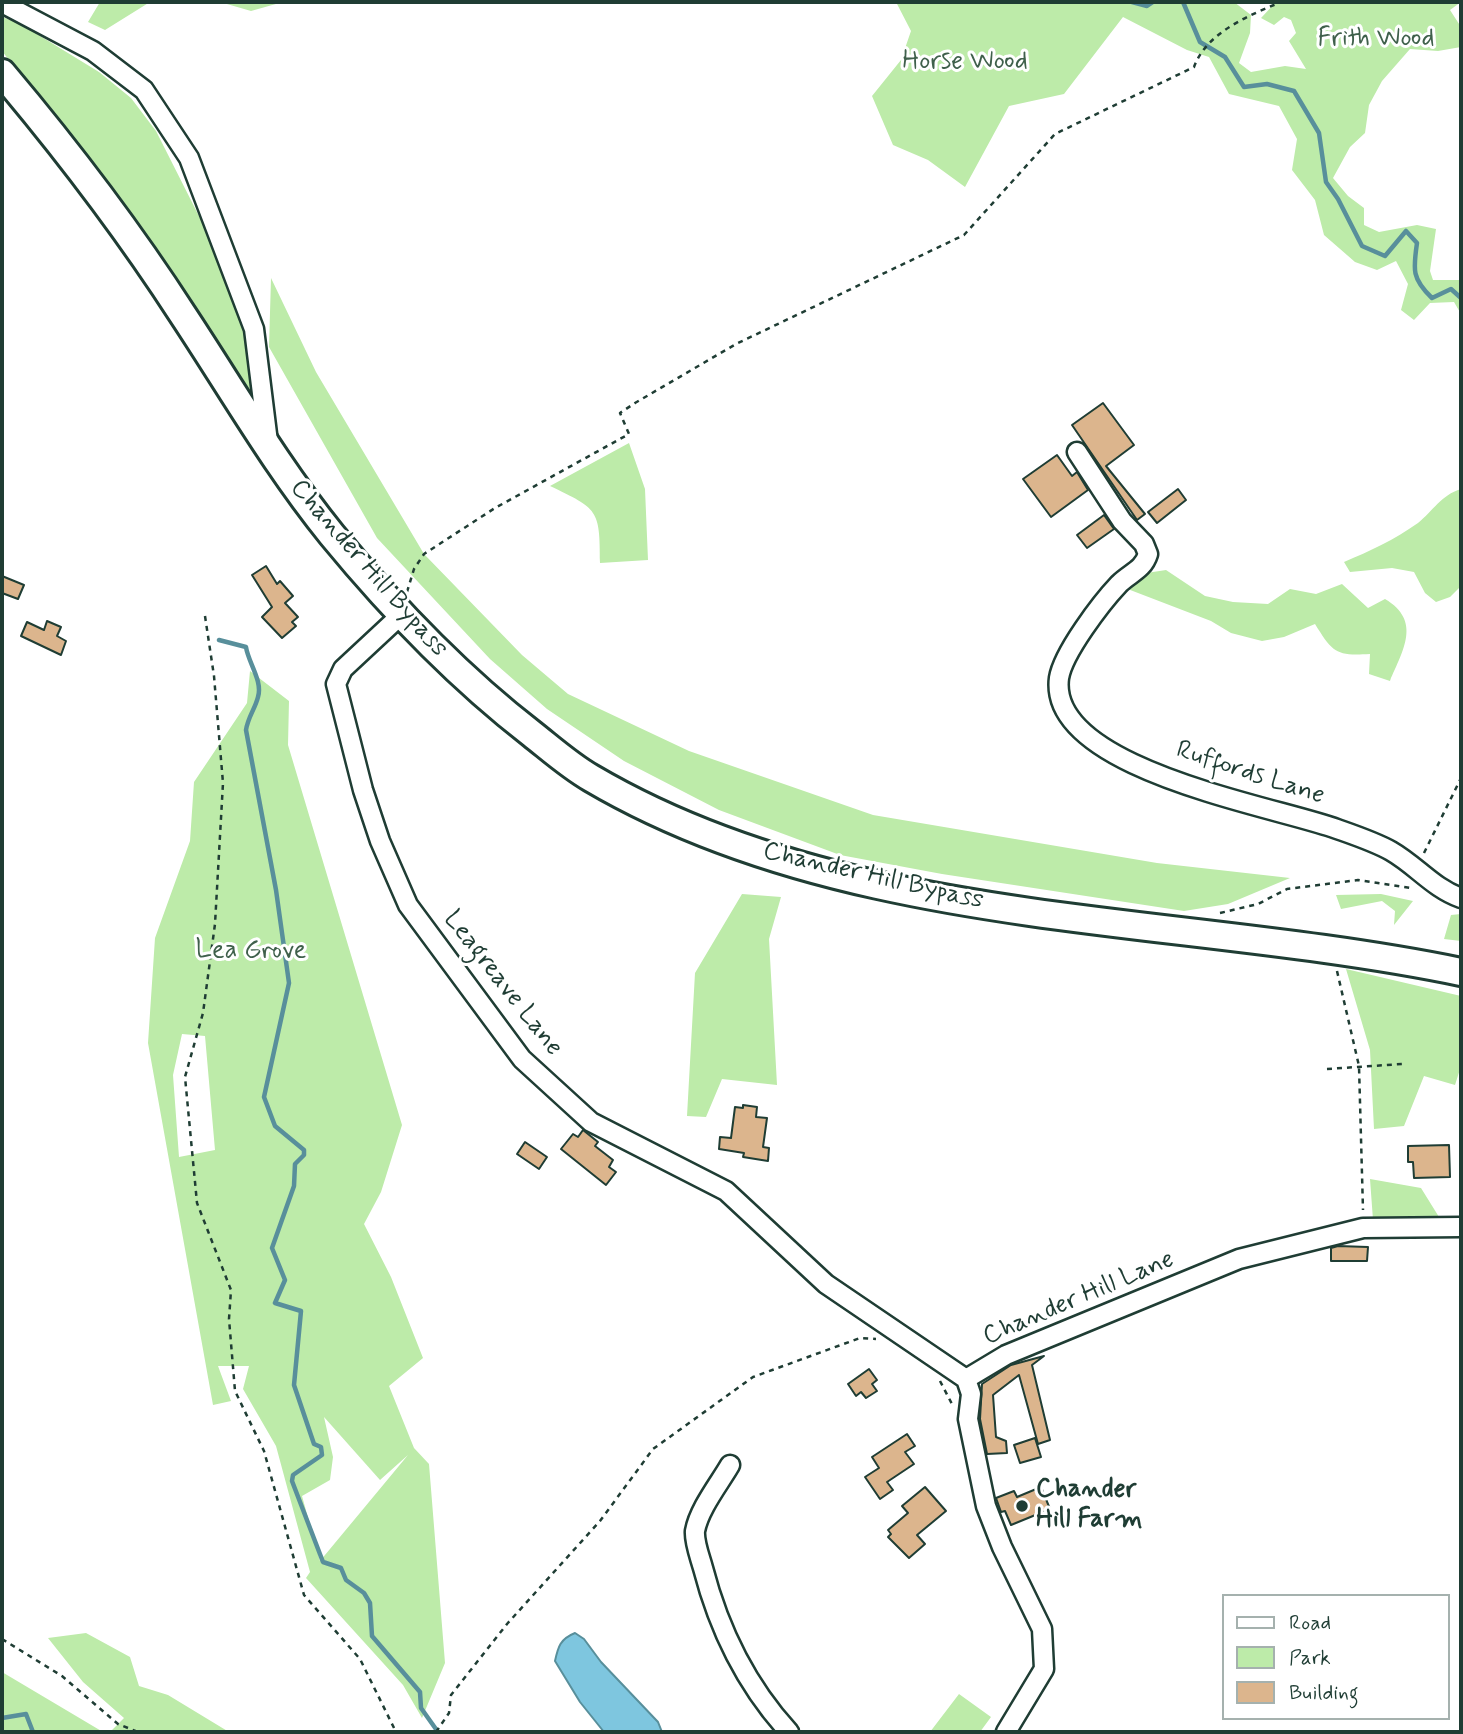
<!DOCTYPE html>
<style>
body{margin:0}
#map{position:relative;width:1463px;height:1734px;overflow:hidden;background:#fff;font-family:Mynerve,sans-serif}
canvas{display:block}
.frame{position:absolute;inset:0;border:4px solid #1f3d34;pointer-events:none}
.legend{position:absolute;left:1222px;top:1594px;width:228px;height:126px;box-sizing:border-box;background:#fff;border:2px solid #a5b1ae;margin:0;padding:9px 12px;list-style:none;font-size:21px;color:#1f3d34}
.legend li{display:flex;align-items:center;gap:14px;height:35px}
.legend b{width:35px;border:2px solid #a5b1ae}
</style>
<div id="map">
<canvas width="1463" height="1734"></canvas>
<div class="frame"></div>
<ul class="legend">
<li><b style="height:9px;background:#fff"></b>Road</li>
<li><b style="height:19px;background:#bdeba9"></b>Park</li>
<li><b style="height:19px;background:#dcb58d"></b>Building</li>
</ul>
</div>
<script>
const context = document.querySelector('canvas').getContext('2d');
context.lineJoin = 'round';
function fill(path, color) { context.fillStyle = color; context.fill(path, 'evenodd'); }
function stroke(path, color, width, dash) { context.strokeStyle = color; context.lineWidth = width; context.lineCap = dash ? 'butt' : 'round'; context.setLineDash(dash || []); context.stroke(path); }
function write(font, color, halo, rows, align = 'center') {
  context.font = font + ' Mynerve,sans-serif'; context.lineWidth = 6; context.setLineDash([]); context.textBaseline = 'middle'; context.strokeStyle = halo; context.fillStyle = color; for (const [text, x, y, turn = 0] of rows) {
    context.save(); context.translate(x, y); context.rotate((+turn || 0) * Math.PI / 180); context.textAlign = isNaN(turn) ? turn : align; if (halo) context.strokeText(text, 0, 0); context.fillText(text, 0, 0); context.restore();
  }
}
fill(new Path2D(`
 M100,2H150L105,30L88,22Z
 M220,2H283L251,11Z
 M896,2H1234L1251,15L1250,33L1239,63L1251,72L1285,66L1306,69L1289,41L1296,33L1291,20L1284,17L1274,25L1261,18L1276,2H1461L1450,10L1461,27V47L1438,51L1410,49L1382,81L1369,105L1365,133L1350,147L1333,178L1348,196L1364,208V225L1379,232L1417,225L1436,229L1430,271L1433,280H1461V314L1454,302L1430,303L1414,320L1401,310L1408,284L1396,261L1377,270L1355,262L1324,235L1315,200L1292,170L1297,139L1279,106L1229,94L1209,57L1187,50L1123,17L1064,94L1009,106L965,187L928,160L893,145L872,96L901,60L911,31Z
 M2,17L19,23L99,72L131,98L156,131L203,224L247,337L253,400L140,230L2,51Z
 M271,278L316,372L424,554L522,655L568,694L689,751L873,815L1157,863L1290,878L1228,904L1184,911L942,874L840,855L719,810L624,761L547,709L490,659L377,538L269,347Z
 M629,443L645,489L648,560L600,563C600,509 598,509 550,486Z
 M1461,489V586L1450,597L1436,602L1425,593L1414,572L1392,568L1350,572L1344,562C1370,551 1394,540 1418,523C1433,511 1441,495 1461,489Z
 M1166,570L1205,596L1233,602L1268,604L1290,589L1316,594L1342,584L1368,608L1385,599C1422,621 1403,650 1390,681L1369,674L1370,654C1336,656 1333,653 1315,624L1284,637L1262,641L1231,633L1211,621L1125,588L1140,574Z
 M250,671L289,701L288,745L402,1125L381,1192L364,1224L391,1277L423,1358L389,1386L414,1448L429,1464L445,1663L422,1718L403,1685L306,1578L310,1572L276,1446L243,1389L249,1366H218L231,1401L213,1405L148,1043L155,938L190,841L194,782L247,703ZM182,1034L205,1036L215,1150L179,1157L173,1075ZM324,1417L380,1480L408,1455L320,1561L302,1496L330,1480L333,1457Z
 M742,894L781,897L769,939L777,1085L722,1079L706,1117L687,1116L695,973Z
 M1381,894L1413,901L1394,925L1395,911L1382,901L1341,909L1336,895Z
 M1461,914V941L1444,939L1451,915Z
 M1346,969L1461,996V1066L1455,1085L1424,1076L1404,1126L1374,1129L1370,1050Z
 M1370,1179L1421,1188L1439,1217L1373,1220Z
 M86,1633L130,1657L139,1686L168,1695L229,1732H110L124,1718L83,1682L48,1638Z
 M2,1672L103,1732H2Z
 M959,1694L991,1717L980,1732H930Z`), '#bdeba9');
const water = new Path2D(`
 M575,1633L584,1639L601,1662L658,1722L662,1732H604L580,1702L555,1661C558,1647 560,1639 575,1633Z`);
fill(water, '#7ec6df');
stroke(water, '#588f9b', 2);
stroke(new Path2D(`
 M1132,2L1147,6L1153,2
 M1183,2L1200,42L1225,57L1244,87L1267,84L1294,91L1319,133L1326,182L1338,199L1362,246L1385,256L1406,231L1417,243C1413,270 1412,279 1432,298L1451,289L1461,298
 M219,640L246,647C248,662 263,681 258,697C255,709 248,717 246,730L276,890L289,983L264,1097L275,1126L304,1150V1155L295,1164L294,1186L272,1248L285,1280L275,1303L301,1311L294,1385L314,1444L321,1447L322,1455L293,1475L292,1481L323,1562L341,1568L346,1580L364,1593L370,1603L372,1636L420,1692L421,1708L438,1732
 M2,1718L26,1714L33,1732`), '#588f9b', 4.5);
const building = new Path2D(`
 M1103,403L1134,445L1106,466L1145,514L1137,520L1072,425Z
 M1057,455L1072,476L1077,472L1088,490L1051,517L1023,479Z
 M1178,489L1186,500L1157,523L1148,512Z
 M1104,515L1114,529L1087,548L1077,535Z
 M266,566L277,584L280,581L293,596L285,603L298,617L292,622L296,626L282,638L262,617L272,607L252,575Z
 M2,576L24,585L18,599L2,593Z
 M47,621L61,627L57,636L66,641L61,655L21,636L27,622L44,630Z
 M743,1105L757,1107L756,1117L767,1118L763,1147L769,1148L768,1161L743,1157L744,1153L719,1149L720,1137L731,1138L735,1107L743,1108Z
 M583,1130L598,1142L595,1146L613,1160L609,1167L616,1172L606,1185L561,1149L573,1134L578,1137Z
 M525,1142L547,1157L539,1169L517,1154Z
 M1449,1145L1450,1177L1414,1178L1413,1162H1408V1146Z
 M1338,1246L1368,1247L1367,1261H1331V1248Z
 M1044,1356L1032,1365L1050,1440L1038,1444L1019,1375L993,1395L996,1437L1006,1441L1007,1453L987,1454L980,1419L982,1384L1011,1365Z
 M869,1369L877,1380L872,1384L877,1391L866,1398L861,1392L856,1396L848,1384Z
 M907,1434L915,1446L905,1452L914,1464L887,1482L893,1490L880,1499L865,1477L879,1468L872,1457Z
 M1035,1438L1041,1457L1020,1463L1014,1445Z
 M925,1487L946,1511L917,1535L925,1544L909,1558L888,1537L891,1534L888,1530L908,1513L902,1506Z
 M1041,1487L1050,1509L1011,1525L1005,1511L1001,1512L996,1498L1014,1491L1017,1497Z`);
fill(building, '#dcb58d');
stroke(building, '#1f3d34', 2);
const minor = new Path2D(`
 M2,3L93,51L144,90L189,158L254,329L268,442
 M1077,452L1122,521L1144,544L1148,554C1143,570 1130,573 1119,584C1101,603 1063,653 1059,678C1047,769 1274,806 1337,829C1354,835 1375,842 1391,851C1417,866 1433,888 1461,898
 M401,615L343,669L336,684L363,790L380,841L408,905L522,1059L591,1122L726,1191L826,1284L966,1379
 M730,1465C719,1484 699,1509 695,1531C694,1542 700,1557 703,1568C719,1630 746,1685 789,1732
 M1006,1732L1044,1669L1042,1629L1002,1547L986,1506L968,1419L971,1394L966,1379L1006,1355L1239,1259L1363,1228L1461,1227`);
const highway = new Path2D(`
 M2,73C67,150 128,230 183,315C232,389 276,466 332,535C392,608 457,676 532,734C551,749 570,766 591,778C849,930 1175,913 1461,972`);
stroke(minor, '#1f3d34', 23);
stroke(highway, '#1f3d34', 32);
stroke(new Path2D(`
 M407,592L414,569L424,554L495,508L629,434L620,413L635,403L736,344L964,235L1055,134L1194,67C1207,32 1248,16 1281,2
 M205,616L214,676L223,783L215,924L203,1013L185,1077L197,1203L231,1290L229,1319L235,1391L264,1451L304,1595L360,1659L396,1732
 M1424,853L1461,778
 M1220,913L1258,904L1287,889L1358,880L1411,888
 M1337,971L1359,1066L1363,1210
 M1327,1069L1402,1064
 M940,1381L953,1406
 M2,1639L62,1676L118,1724L138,1732
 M436,1732L449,1713L451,1695L507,1624L600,1521L653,1449L753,1377L860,1338L876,1339`), '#1f3d34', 2.5, [5, 5]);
stroke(minor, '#fff', 18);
stroke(highway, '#fff', 26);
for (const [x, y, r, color] of [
 [1022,1506,7,"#1f3d34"]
]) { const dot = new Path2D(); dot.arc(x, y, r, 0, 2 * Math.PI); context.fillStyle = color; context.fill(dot); stroke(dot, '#fff', 2.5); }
write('26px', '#3f604b', '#fff', [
 ["Frith Wood",1376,40],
 ["Horse Wood",965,63],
 ["Lea Grove",251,952]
]);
write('26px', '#1f3d34', '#fff', [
 ["Chander Hill Bypass",368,569,49],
 ["Ruffords Lane",1250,774,18],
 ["Chander Hill Bypass",873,877,13],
 ["Leagreave Lane",502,984,52],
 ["Chander Hill Lane",1079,1299,-23]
]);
write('bold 26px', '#1f3d34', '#fff', [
 ["Chander",1036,1491],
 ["Hill Farm",1036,1521]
], 'left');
</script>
